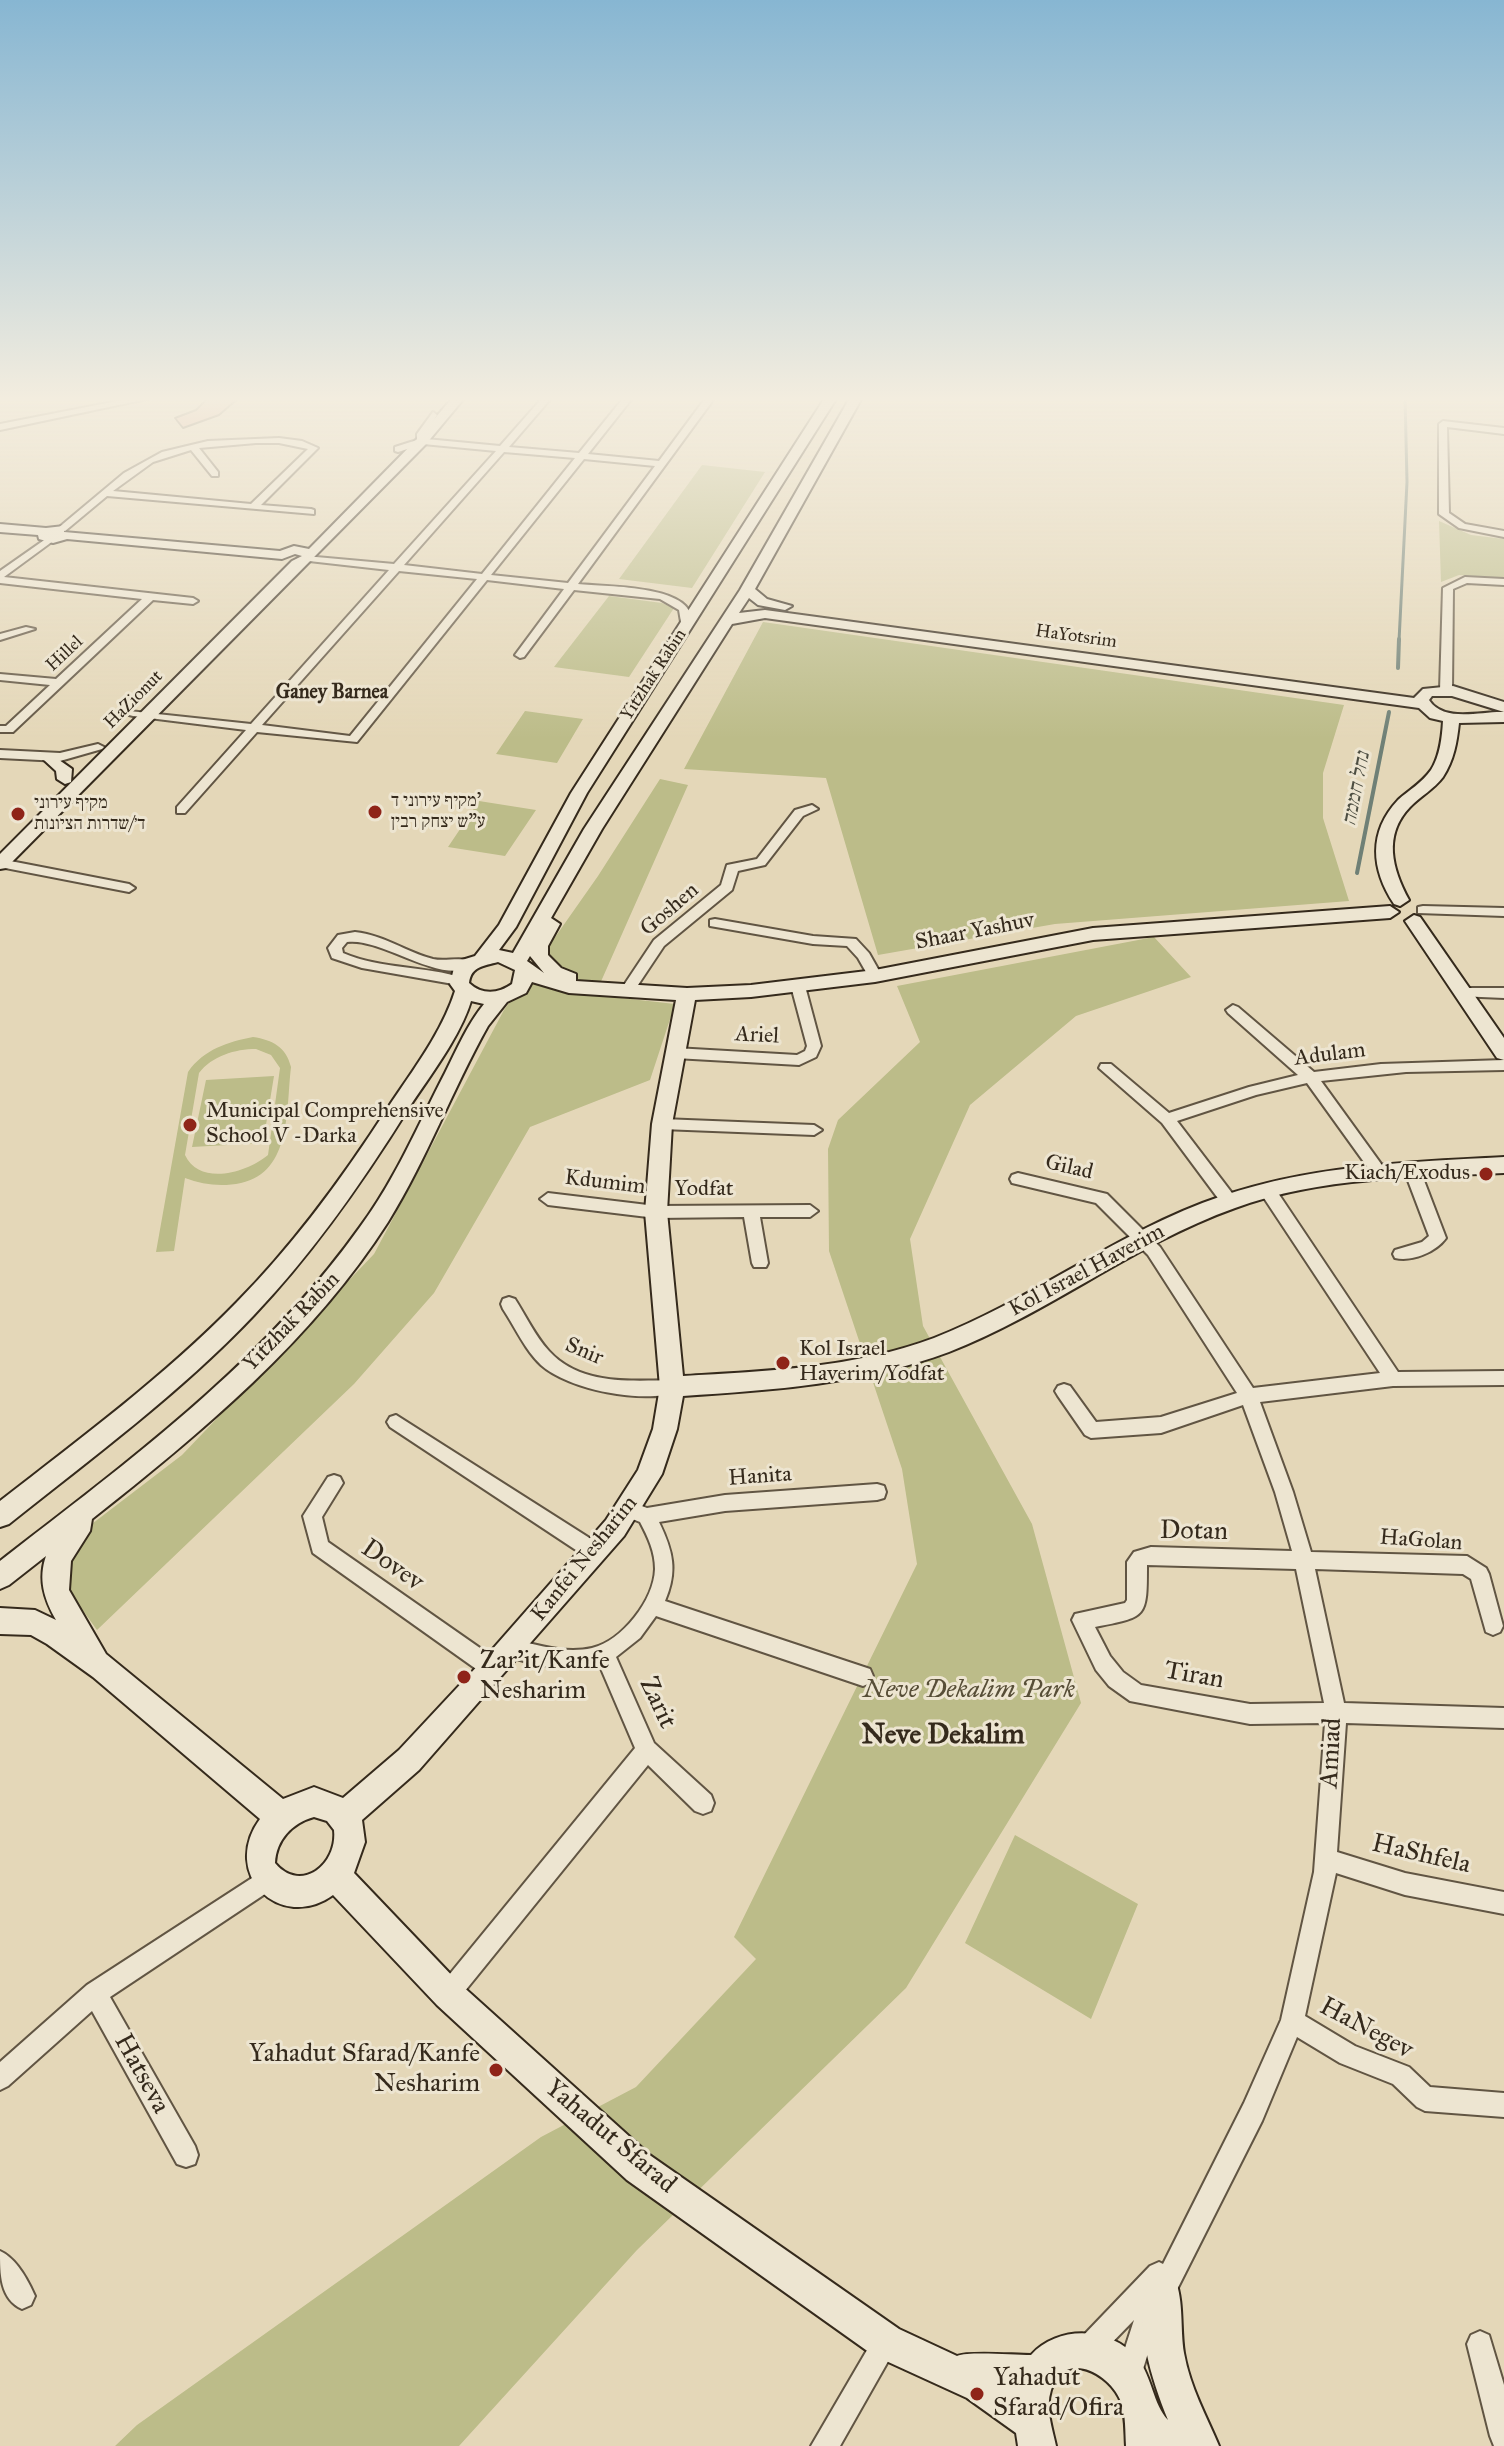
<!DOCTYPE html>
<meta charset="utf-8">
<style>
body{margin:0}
canvas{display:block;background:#e4d7b8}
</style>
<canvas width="1504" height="2446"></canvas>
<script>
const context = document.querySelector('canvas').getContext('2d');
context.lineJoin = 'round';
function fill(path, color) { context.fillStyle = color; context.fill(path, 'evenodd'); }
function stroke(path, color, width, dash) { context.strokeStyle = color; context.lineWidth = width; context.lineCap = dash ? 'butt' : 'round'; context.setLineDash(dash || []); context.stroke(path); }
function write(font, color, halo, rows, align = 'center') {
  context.font = font + ' "IM FELL Great Primer","Frank Ruhl Libre",serif'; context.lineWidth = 6; context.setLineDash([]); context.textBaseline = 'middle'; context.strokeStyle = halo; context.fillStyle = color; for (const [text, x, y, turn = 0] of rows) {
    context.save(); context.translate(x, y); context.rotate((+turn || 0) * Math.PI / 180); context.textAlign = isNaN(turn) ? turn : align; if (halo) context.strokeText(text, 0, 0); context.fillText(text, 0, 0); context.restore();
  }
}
fill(new Path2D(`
 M702,465L765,472L692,588L619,579Z
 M1439,521L1471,535L1504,539V578L1459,575L1441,582Z
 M609,596L662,603L674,608L629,677L554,667Z
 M763,622L1344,705L1323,773V818L1349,901L1055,924L878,955L826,778L684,769Z
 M525,711L583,719L557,763L496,754Z
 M660,779L688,785L595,995L675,1004L650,1080L530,1127L434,1293L354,1384L97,1630L63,1583L84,1530L182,1455L374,1254L504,1010L598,876Z
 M479,801L536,810L505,856L448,847Z
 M1154,937L1191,977L1076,1016L970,1105L910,1239L923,1326L1032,1524L1081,1703L906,1988L637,2250L459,2446H115L137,2425L541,2137L636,2087L756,1959L734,1937L917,1564L902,1469L829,1251L828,1149L838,1120L920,1042L897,986Z
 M253,1037C273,1040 286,1047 291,1067C286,1108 292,1172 241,1183C222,1187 203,1185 185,1178L174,1251L156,1252L188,1072C204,1049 228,1042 253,1037ZM256,1049L271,1055L280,1068L268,1155C248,1172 200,1187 185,1155L199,1073C212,1056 235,1049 256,1049Z
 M274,1076L263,1143L192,1147L206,1080Z
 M1015,1835L1138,1904L1091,2019L965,1943Z`), '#bcbc89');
stroke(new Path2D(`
 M1399,641L1407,482L1405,396`), '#6f8076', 3);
stroke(new Path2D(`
 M1398,668L1399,639
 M1357,873L1389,712`), '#6f8076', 4);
const building = new Path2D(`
 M210,396H241L219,415L183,428L175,418L196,410Z`);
fill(building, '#e3a38c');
stroke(building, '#352a1c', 2);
const street = new Path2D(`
 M143,396H161L0,430V424Z
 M544,396H553L509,447L579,453L625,396H634L588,454L659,461L707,396H716L578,584C605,587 704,584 690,628H682L679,610L660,599L574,590L524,657L520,658L515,655L564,589L487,580L357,742L257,732L185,813H177V807L246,730L133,716L129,715V711L251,724L389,570L309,561L305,560V556L394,564L496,451L423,444L398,452L395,451V447L417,440V434L433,412L437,415L425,434L426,439L500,446ZM504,452L575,458L482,574L404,565ZM584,459L655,466L568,583L491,575ZM399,571L477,579L350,736L262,725Z
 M1443,421L1504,428V434L1447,427L1449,513L1465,524L1504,531V537L1459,528L1439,514V424Z
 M279,438L302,441L318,448L261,505L311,509L314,510V514L107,496L65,531L57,529L124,473L162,452L208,441ZM256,443H279L308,449L251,504L113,491L153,462L191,450L212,476H218V472L199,448Z
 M50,536L55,539L53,541L4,577L193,598L198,601L193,604L153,600L13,732H0V726H6L50,685L0,680V674L56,679L142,599L0,583V571Z
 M1465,577L1504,579V585L1467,583L1453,589L1452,690L1446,693L1440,690L1443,588Z
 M26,627L35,629L0,640V634Z
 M98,744L104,747L102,749L60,761L0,758V750L60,753Z
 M812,805L818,809L803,816L765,865L738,871L732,890L664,946L632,994H622L620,991L654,940L721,885L727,865L757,859L795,810Z
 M0,859L129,884L135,888L129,892L0,867Z
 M1423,906L1504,908V916L1418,913V907Z
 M715,919L813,936L856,939L869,953L882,976L875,980L870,979L858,958L847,946L813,944L710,926V920Z
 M355,932C384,935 406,952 433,959C447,962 465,955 476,964C445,989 383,937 347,942L342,948L343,953C380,969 425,966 464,978L466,981L464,984L459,985L362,968L332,958L328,948L338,935Z
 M798,981L805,986L821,1046L816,1057L799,1065L675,1058L668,1053L675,1048L797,1055L805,1051L807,1046L791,986Z
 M1463,988H1504V998L1458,996L1456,993L1458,990Z
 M1233,1005L1238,1007L1314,1072L1381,1064L1504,1060V1070L1406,1072L1321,1081L1384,1168L1387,1172L1379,1178L1374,1176L1307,1083L1256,1095L1177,1121L1235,1197L1237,1201L1235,1205H1223L1162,1123L1099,1068L1101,1064H1111L1169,1113L1249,1087L1298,1075L1228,1013L1226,1010Z
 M662,1119L814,1125L822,1130L814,1135L662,1129L654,1124Z
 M1412,1164L1420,1170L1446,1238C1436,1252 1412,1262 1395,1258L1393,1254L1395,1250L1422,1242L1429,1236L1404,1170Z
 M1018,1173L1107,1194L1160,1247L1253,1388L1380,1373L1262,1195L1260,1191L1268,1185L1274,1187L1398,1372L1504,1371V1385L1393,1386L1260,1402L1293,1492L1311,1552L1467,1556L1486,1568L1489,1574L1503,1626L1500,1632L1493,1635L1486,1632L1471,1579L1463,1574L1315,1569L1344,1703L1504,1708V1728L1346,1723L1337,1852L1405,1873L1504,1892V1914L1405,1895L1336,1873L1305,2016L1355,2046L1409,2067L1430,2087L1504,2093V2117L1425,2111L1417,2107L1393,2084L1340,2063L1297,2037L1262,2121L1153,2337L1138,2385L1129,2389L1120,2385L1116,2376L1134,2320L1098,2357L1089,2361L1080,2357L1076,2348L1080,2339L1150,2266L1159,2262L1163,2264L1244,2103L1281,2020L1314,1872L1325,1723L1250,1724L1130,1701L1109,1686L1096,1670L1072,1620L1075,1614L1125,1603L1127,1600V1562L1134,1552L1151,1547L1292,1551L1275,1492L1243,1405L1161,1433L1091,1438L1085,1435L1058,1396L1055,1391L1058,1386L1064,1384L1070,1386L1096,1422L1161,1417L1237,1393L1148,1255L1096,1203L1012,1183L1010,1179L1012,1175ZM1147,1565L1296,1569L1324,1703L1250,1704L1141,1685L1123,1672L1110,1656L1095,1627C1147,1617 1147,1618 1147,1565Z
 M548,1193L656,1206L810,1205L818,1211L810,1217H760L768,1263L766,1267H754L752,1263L744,1217L656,1218L548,1205L540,1199Z
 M509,1297L515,1299C526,1316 535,1336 549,1351C580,1385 630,1381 672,1380L678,1382L681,1387L678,1392C643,1404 569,1390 541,1365C525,1350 515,1327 503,1309L501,1304L503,1299Z
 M396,1415L602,1546L605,1552L602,1558L595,1561L588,1558L390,1427L387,1422L390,1417Z
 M334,1475L340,1477L343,1483L322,1517L328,1542L500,1662L503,1669L500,1676L493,1679L486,1676L313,1553L303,1516L328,1477Z
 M877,1484L884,1486L886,1492L884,1498L877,1500L725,1511L659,1522C673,1551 678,1571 665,1601L870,1669L873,1676L870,1683L863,1686L656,1616L640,1638L616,1657L654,1743L711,1795L714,1803L711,1811L703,1814L695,1811L648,1765L456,2002L448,2006L440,2002L436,1994L440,1986L635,1748L599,1664C569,1674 533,1665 505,1655L502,1648L505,1641L512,1639C538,1645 565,1654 592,1648C622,1641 654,1600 655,1569C655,1552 648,1537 640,1522L622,1515L620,1509L622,1503L629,1501L647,1508L725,1495Z
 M269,1867L277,1870L280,1878L277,1886L110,1997L195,2146L198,2155L195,2164L186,2167L177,2164L92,2011L8,2086L0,2090V2062L87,1985Z
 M0,2251C16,2258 28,2280 35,2296L31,2305L22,2309C0,2299 0,2274 0,2251Z
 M886,2329L895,2333L899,2342L840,2446H811L877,2333Z
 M1480,2331L1489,2335L1504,2385V2446H1494L1490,2436L1467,2344L1471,2335Z`);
const secondary = new Path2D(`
 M454,396H466L426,444L6,868L0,869V854L292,561L302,556L295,554L282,559L67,539L53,543L39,539L38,535L0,532V524L46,528L64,526V532L280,551L294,546L309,549L418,438Z
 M826,396H838L587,793L516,927L499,950L513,953L584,829L740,590L851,396H863L755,589L767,599L792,606L785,610L758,605L749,598L739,613L765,610L1414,698L1423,689L1453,686L1504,702V712L1452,696H1432L1429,700C1444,723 1481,711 1504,712V722L1459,723C1457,742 1454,760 1443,777C1434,789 1421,796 1410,807C1383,835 1392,869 1409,900L1400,906L1394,904C1371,869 1368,832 1398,800C1409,790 1422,783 1431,770C1440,756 1442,738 1443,721L1430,718L1419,708L765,618L732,624L602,829L551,918L560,924L548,946V955L561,968L576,974V981L687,988L751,985L875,970L1093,928L1390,906L1399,912L1390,918L1093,940L875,982L751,997L695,1000L672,1124L667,1212L683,1376C767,1371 854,1368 934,1338C1034,1299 1120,1230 1222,1196C1313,1165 1409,1162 1504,1157V1173C1415,1177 1320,1177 1235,1208C1134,1244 1049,1313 949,1352C863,1384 774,1390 683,1396L677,1429L662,1474L624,1536L419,1770L362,1820L365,1842L354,1873L459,1983L651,2156L899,2329L957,2356C969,2351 1013,2355 1031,2355C1058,2325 1111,2326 1138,2359C1152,2377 1153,2404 1168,2420C1152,2380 1132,2321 1149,2279L1162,2274L1175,2279C1184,2302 1180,2329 1184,2353C1190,2387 1206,2415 1219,2446H1126C1125,2432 1126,2415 1121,2402C1110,2373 1064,2349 1051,2390C1045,2409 1052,2427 1056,2446H1018L1016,2433L967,2398L873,2355L627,2180L437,2005L333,1895C280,1933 220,1874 260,1819L93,1677L47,1644L31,1635L0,1634V1608L35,1610L56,1620C44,1599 38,1579 46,1556L9,1585L0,1589V1561C129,1461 264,1362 360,1227C395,1180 418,1125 445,1073C457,1049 467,1025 484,1004L471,1001C461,1035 430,1076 410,1106C364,1180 314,1252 254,1315C180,1393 93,1457 9,1524L0,1527V1501C81,1438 165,1376 237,1302C295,1243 344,1176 389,1106C413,1070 442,1032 455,991L450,984L454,968L462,960L475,956L499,925L571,793ZM530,956L544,973L527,961ZM498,962L515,970L512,984C498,994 482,995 469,983C471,966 484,966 498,962ZM532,982L569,993L676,1000L652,1124L645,1212L660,1387L653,1429L638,1470L606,1520L483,1660L399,1750L343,1798L314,1787L283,1799L106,1654L69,1590L71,1561L90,1531L92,1519C201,1433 313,1340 388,1222C427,1159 452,1090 488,1026L507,1002L526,993ZM314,1817L327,1821L334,1830C338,1864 301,1894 275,1863C276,1840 292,1823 314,1817Z
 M52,755L72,769L71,782L65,784L57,779L56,771L44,760Z
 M1414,915L1420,917L1504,1038V1060L1497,1058L1405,921Z`);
stroke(street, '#615543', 4);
stroke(secondary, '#352a1c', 4);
fill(street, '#ede5d1');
fill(secondary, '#ede5d1');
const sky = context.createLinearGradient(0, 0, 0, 739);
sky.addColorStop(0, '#87b6d2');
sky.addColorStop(0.54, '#f3eddf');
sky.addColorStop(1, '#f3eddf00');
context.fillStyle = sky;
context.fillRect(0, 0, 1504, 739);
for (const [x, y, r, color] of [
 [375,812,8,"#8f2418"],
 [18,814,8,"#8f2418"],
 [190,1125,8,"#8f2418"],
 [1486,1174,8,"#8f2418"],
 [783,1363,8,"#8f2418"],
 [464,1677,8,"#8f2418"],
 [496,2070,8,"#8f2418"],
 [977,2394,8,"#8f2418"]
]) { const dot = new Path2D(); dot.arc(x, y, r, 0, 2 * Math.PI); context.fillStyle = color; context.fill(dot); stroke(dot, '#ede5d1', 3); }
write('18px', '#352a1c', '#ede5d1', [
 ["HaYotsrim",1076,637,8],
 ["Hillel",65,654,-43],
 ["Yitzhak Rabin",654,675,-57],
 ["HaZionut",134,700,-45]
]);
write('18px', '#352a1c', '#ede5d1', [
 ["מקיף עירוני ד'",391,802],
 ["ע\"ש יצחק רבין",391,823],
 ["מקיף עירוני",34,804],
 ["ד׳/שדרות הציונות",34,825]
], 'left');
write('bold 20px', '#352a1c', '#ede5d1', [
 ["Ganey Barnea",332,693]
]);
write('italic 20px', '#4d4e42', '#ede5d1', [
 ["נחל חממה",1357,789,-79]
]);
write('22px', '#352a1c', '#ede5d1', [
 ["Goshen",670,910,-41],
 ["Shaar Yashuv",975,932,-11],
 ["Ariel",757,1036,3],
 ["Adulam",1330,1055,-7],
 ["Gilad",1069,1168,13],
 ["Kdumim",605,1183,7],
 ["Yodfat",704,1190],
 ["Kol Israel Haverim",1087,1271,-28],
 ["Yitzhak Rabin",292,1322,-46],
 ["Snir",584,1352,23],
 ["Hanita",760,1477,-4],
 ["HaGolan",1421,1541,4],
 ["Kanfei Nesharim",585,1559,-51]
]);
write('22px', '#352a1c', '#ede5d1', [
 ["Municipal Comprehensive",206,1112],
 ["School V -Darka",206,1137],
 ["Kiach/Exodus",1470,1174,"right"],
 ["Kol Israel",799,1350],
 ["Haverim/Yodfat",799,1375]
], 'left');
write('26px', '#352a1c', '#ede5d1', [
 ["Dotan",1194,1532,1],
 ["Dovev",392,1566,35],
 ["Tiran",1194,1676,10],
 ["Zarit",657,1703,65],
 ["Amiad",1332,1753,-87],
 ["HaShfela",1421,1855,13],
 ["HaNegev",1366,2029,28],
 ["Hatseva",141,2074,61],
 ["Yahadut Sfarad",610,2137,40]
]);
write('26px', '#352a1c', '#ede5d1', [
 ["Zar'it/Kanfe",480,1662],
 ["Nesharim",480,1692],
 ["Yahadut Sfarad/Kanfe",480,2055,"right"],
 ["Nesharim",480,2085,"right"],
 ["Yahadut",993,2379],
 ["Sfarad/Ofira",993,2409]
], 'left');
write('italic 26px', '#574e37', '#ede5d1', [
 ["Neve Dekalim Park",969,1691]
]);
write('bold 28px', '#352a1c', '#ede5d1', [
 ["Neve Dekalim",943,1736]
]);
</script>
